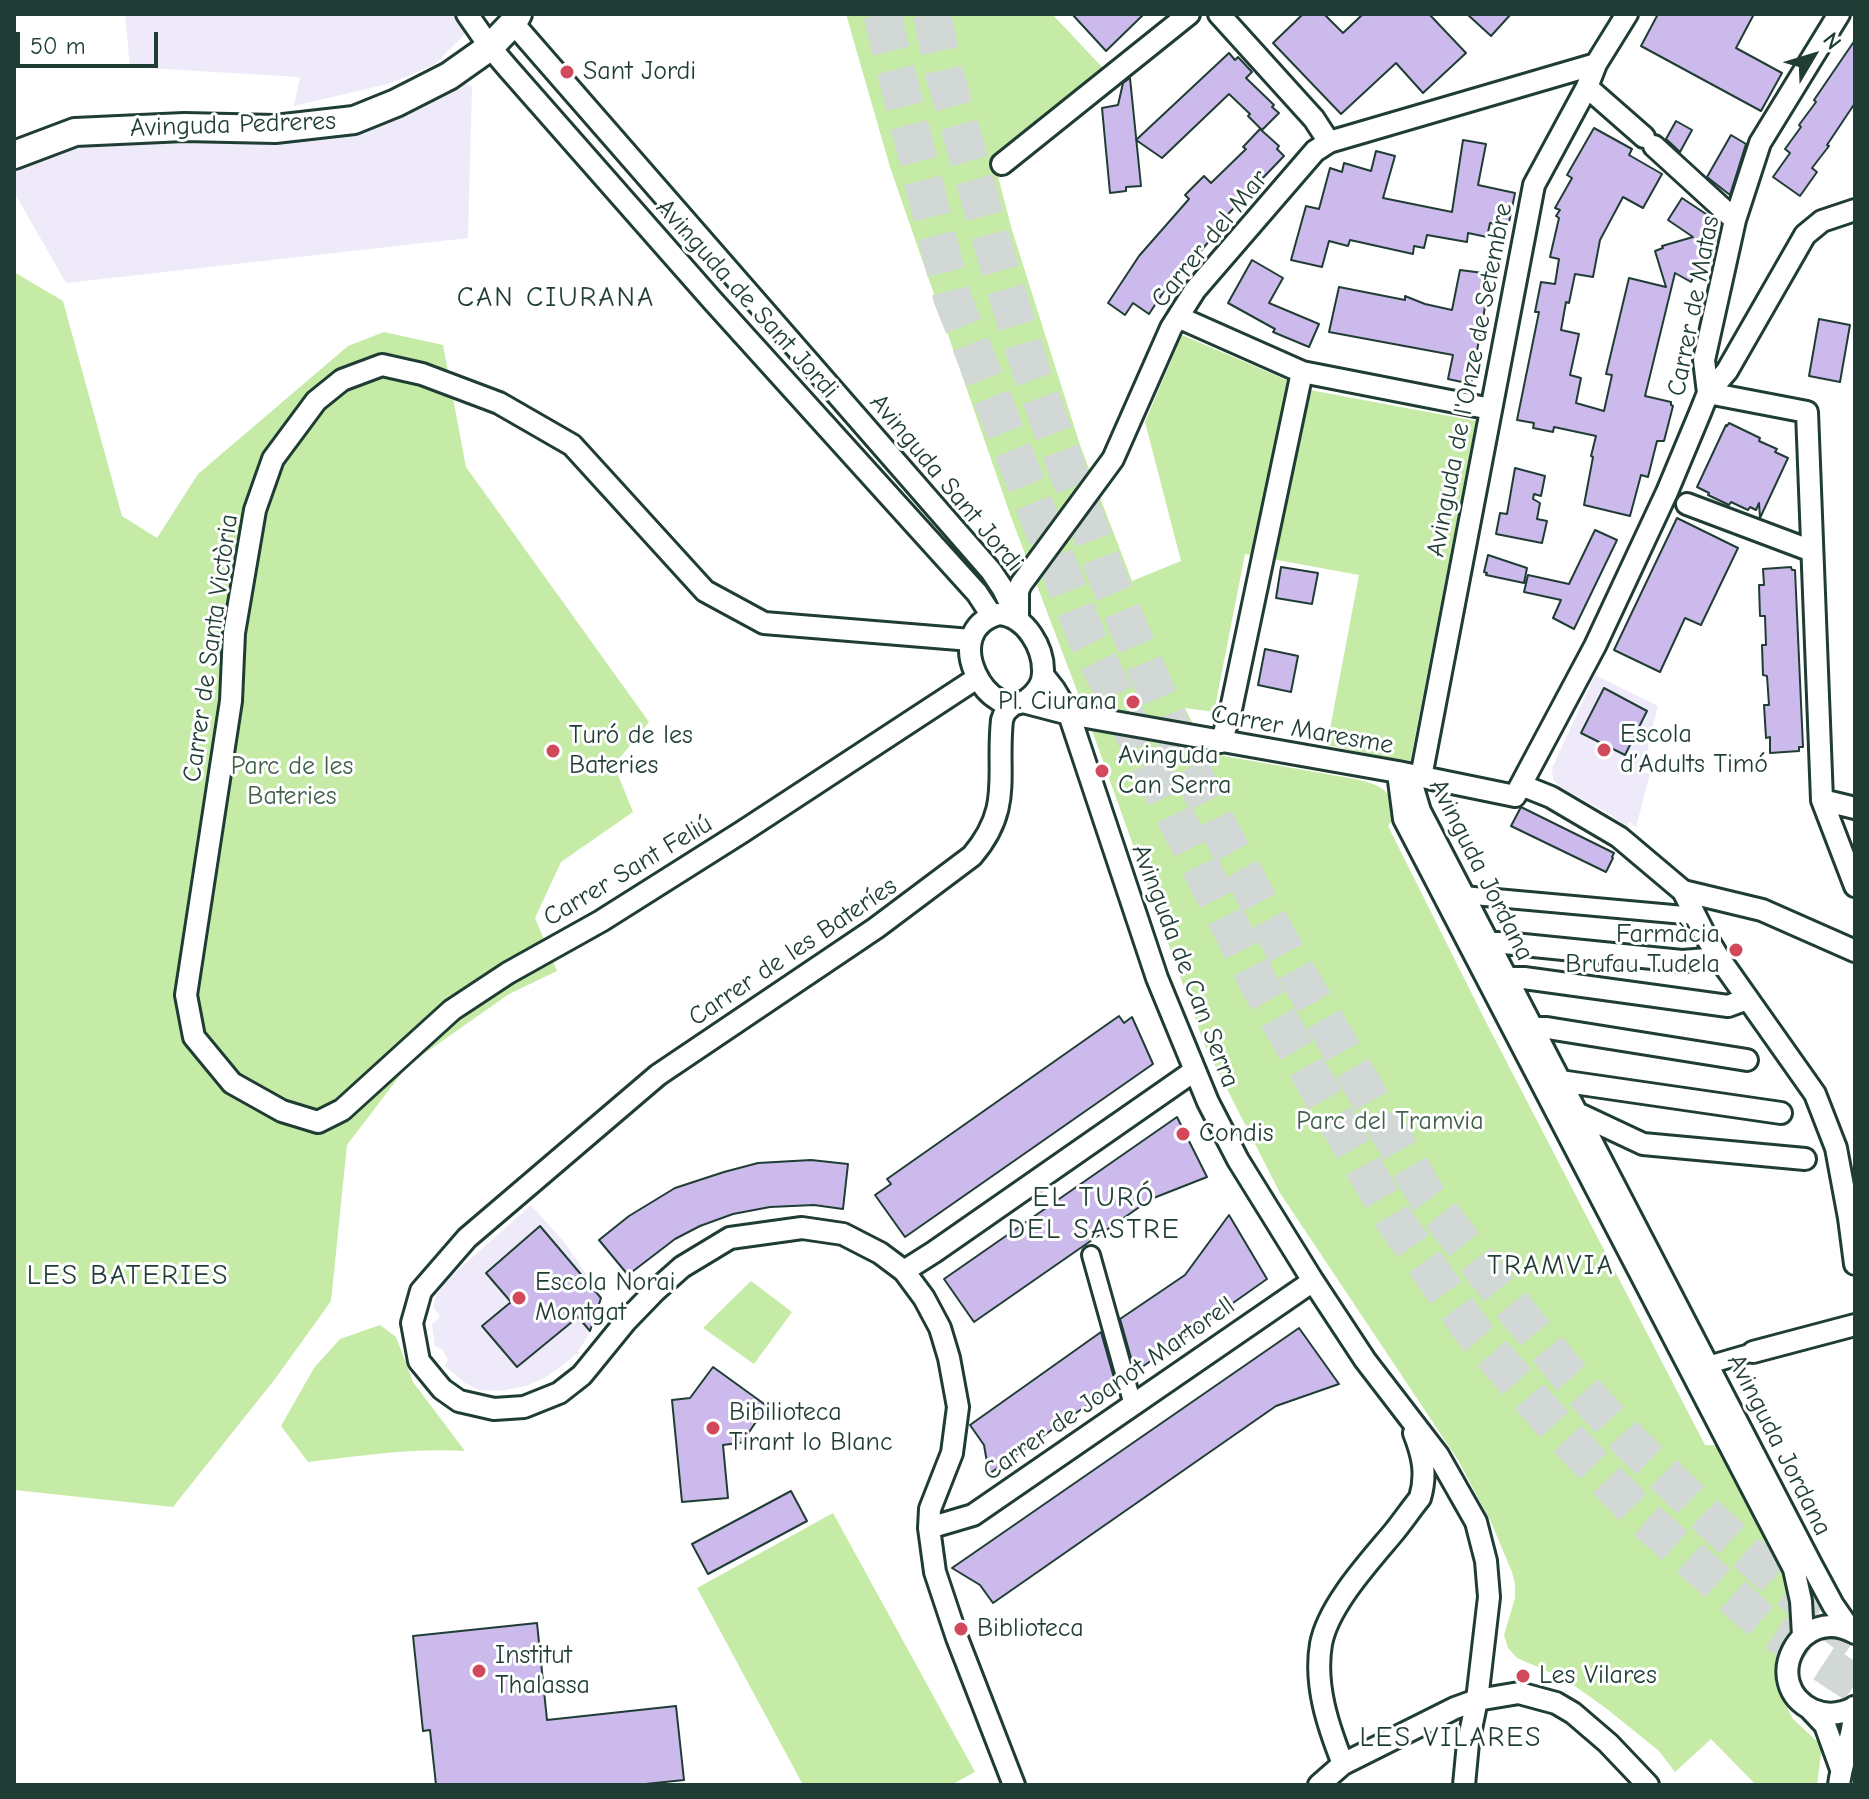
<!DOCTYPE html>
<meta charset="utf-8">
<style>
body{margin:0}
#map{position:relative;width:1869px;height:1799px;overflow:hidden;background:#fff;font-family:"Comic Neue",sans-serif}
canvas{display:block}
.frame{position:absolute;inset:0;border:16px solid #1f3d34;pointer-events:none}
.north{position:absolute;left:1773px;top:16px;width:80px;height:80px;-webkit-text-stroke:6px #fff;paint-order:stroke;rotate:52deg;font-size:22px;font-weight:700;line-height:32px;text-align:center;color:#1f3d34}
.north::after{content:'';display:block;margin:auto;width:28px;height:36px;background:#1f3d34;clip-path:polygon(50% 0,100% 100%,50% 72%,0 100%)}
.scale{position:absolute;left:16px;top:32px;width:142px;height:36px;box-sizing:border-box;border:4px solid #1f3d34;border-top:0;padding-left:10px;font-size:24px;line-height:28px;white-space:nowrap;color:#1f3d34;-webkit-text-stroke:6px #fff;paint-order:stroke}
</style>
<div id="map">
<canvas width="1869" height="1799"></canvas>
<div class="frame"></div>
<div class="north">N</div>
<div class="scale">50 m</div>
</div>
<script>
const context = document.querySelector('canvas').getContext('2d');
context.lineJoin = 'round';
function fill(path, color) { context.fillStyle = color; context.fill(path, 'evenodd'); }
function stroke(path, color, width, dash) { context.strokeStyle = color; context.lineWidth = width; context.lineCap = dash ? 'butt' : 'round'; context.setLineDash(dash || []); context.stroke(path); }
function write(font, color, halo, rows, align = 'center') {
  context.font = font + ' "Comic Neue",sans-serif'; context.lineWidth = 6; context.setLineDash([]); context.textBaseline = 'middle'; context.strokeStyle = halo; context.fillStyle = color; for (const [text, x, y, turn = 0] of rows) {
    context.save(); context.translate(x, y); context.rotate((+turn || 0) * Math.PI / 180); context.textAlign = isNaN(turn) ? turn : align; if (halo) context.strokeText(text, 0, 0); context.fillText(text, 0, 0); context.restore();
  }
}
fill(new Path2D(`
 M125,14H455L467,32L434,65L388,84L294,106L300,77L130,67Z
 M449,76L472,87L468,238L66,283L14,192V155L75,132L354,120Z
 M1595,675L1658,706L1649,740L1647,761L1643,760L1640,771L1650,774L1636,827L1629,822L1626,826L1611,815L1560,787L1553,779L1552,768Z
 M531,1205L565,1243L602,1297L589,1334L577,1353L563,1365L546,1377L526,1386L500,1391L479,1390L465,1383L445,1366L448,1360L442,1349L435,1346L432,1324L440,1317L433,1307L437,1294L448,1279Z`), '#efeaf9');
fill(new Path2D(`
 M846,14H1052L1103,68L993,157L1012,230L1080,445L1132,581L1181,561L1145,422L1182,335L1310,390L1476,421L1410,763L1327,745L1359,575L1245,554L1214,712L1185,708L1207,753L1355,779C1380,785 1388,788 1398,812L1388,826L1487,1024L1705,1445L1730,1446L1788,1572L1794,1626L1780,1658L1779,1683L1781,1696L1793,1719L1822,1746L1817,1785H1756L1711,1739L1675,1772L1659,1751L1607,1709L1565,1679L1517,1658L1508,1648L1504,1635L1515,1598V1584L1512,1572L1491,1522L1458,1460L1280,1193L1205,1046L1090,725L1011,517L890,167Z
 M14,272L63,301L122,516L157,538L198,474L348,346L384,332L443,345L466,467L649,722L614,765L633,812L561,862L535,918L557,971L509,994L408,1065L347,1145L331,1301L275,1379L173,1507L14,1490Z
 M751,1281L792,1312L754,1364L703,1328Z
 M380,1325L396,1337L413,1382L465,1451C412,1448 361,1456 308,1462L281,1426L314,1368L340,1339Z
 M833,1513L975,1772L951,1785H803L697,1588Z`), '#c5eba6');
const building = new Path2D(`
 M1072,14H1144L1106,51Z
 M1303,14H1324L1343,33L1363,14H1429L1466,53L1423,93L1396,63L1341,114L1273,43Z
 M1467,14H1511L1491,36Z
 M1658,14H1754L1736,48L1782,73L1761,111L1641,46Z
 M1855,40V103L1827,145L1829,146L1812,168L1817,172L1800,196L1773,177L1790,153L1785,149L1801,127L1799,125L1816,102L1814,100Z
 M1229,53L1235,60L1238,57L1252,72L1246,78L1274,105L1272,107L1279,113L1262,130L1248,116L1250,114L1229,94L1162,158L1136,140Z
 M1130,78L1141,186L1126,187V191L1110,193L1102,108L1118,105L1123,83Z
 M1676,121L1692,130L1680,152L1666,139Z
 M1594,128L1632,149L1629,155L1662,174L1643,208L1623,197L1600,240L1593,277L1575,274L1569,303L1566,302L1561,330L1579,334L1570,375L1581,378L1576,403L1604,411L1612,375L1606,374L1629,278L1666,287L1655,251L1663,248L1662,246L1693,237L1668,220L1682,198L1718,222L1713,248L1697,238L1706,268H1704L1705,271L1695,274L1691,282L1675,273L1645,396L1671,402V405L1673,406L1664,441H1657L1648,477L1641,475L1630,516L1584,505L1593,457L1591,456L1596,436L1554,427L1553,432L1533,428L1534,423L1517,420L1539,312H1535L1541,282L1555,284L1559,259L1550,257L1559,218L1556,216L1560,210L1555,208L1572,178L1567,175Z
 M1260,129L1279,146L1277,149L1284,156L1207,236L1211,239L1175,281L1172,279L1149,314L1133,303L1125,315L1108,303L1139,256L1189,199L1185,195L1204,176L1211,183L1246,149L1243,147Z
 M1731,135L1746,144L1730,195L1707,177Z
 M1463,140L1486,144L1478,185L1515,193L1508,227L1490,223L1487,237L1468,233L1467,242L1427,235L1424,248L1414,246L1413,254L1350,240L1348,246L1329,241L1322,267L1291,260L1306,206L1319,209L1330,168L1342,172L1344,163L1371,171L1376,151L1395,156L1383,198L1452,212Z
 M1252,260L1283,278L1269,303L1319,324L1309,347L1273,332L1275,329L1228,303Z
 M1460,270L1491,274L1471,384L1448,379L1453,355L1329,332L1339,287L1405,300V296L1425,304L1452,310Z
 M1819,319L1850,325L1840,382L1809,376Z
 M1729,423L1760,438L1759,441L1777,449L1775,452L1788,458L1760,518L1759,503L1756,510L1750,507L1748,510L1731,502L1729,505L1708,495L1709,493L1697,487L1726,425L1727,426Z
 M1515,468L1545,476L1541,496L1534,494L1533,499L1540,503L1537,519L1547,521L1542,543L1496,534L1500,513L1507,514Z
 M1677,518L1738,548L1701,625L1685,618L1660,672L1614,650Z
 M1595,530L1617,540L1574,629L1553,618L1561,600L1524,592L1528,575L1569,584Z
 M1488,555L1527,568L1524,583L1486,575L1487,573L1484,572Z
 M1281,567L1318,573L1312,604L1276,598Z
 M1791,567L1792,570H1795L1803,747H1799V751L1770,753V737L1766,738L1764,705H1769L1767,676L1763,675L1762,645H1766L1765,616H1760L1759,585H1764L1763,569Z
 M1265,649L1298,656L1291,692L1258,685Z
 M1604,688L1647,711L1625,755L1581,733Z
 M1521,807L1614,853L1612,857L1613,858L1606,872L1511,826Z
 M1119,1016L1124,1023L1132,1017L1153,1064L905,1237L875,1195L891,1184L887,1179Z
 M1177,1117L1207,1177L1151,1199L974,1322L944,1279Z
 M811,1160L848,1164L843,1209L814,1205L770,1207L733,1214L700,1226L675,1239L628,1275L599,1240L629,1216L675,1188L724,1172L758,1163Z
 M1229,1215L1267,1279L1135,1372L1120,1319L1185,1275Z
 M540,1226L601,1298L590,1331L578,1317L517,1367L482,1326L511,1302L486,1273Z
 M1299,1328L1339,1384L1276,1406L993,1603L980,1585L952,1568Z
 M1101,1332L1116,1385L989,1474L984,1445L970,1425Z
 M713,1367L767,1406L747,1435L746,1442L723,1445L728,1498L682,1502L672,1400L690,1398Z
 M791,1491L807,1521L708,1574L692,1544Z
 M537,1623L547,1720L676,1706L684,1780L636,1785H436L430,1730L423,1731L413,1636Z`);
fill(building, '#cbbaeb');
stroke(building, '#1f3d34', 2);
stroke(new Path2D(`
 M882,14L952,297L1089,643L1261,988L1393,1218L1475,1334L1558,1429L1640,1515L1768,1627L1855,1684
 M932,14L944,72L1001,273L1033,377L1107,576L1174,734L1221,832L1298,975L1428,1198L1497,1287L1568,1374L1623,1435L1710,1519L1782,1585L1855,1640`), '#d2d8d6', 38, [38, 19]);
const pedestrian = new Path2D(`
 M1463,895L1695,916
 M1091,1255L1133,1405
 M1708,1365L1753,1352`);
const minor = new Path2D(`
 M467,14L490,47L507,67L712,300L977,593L992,616
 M1219,14L1314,119L1329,142
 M513,23L991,571L1003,589L1016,616
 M1587,87L1644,137
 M1654,146L1735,220
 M1002,164L1189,14
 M1178,317L1302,372L1491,409
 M1708,393L1807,412L1822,800L1855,886
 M1708,393L1727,371L1805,235L1822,221L1855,210
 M1687,504L1812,551
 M999,614C1026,616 1044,648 1043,673C1043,683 1037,692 1028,699C990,727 936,631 999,614Z
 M1018,620V591L1021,584L1113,459L1171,328L1195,290L1315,151L1329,142L1596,64
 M971,640L764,623L705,591L572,445L499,403L422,374L382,365L342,380L316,401L273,459L255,510L234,633L231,701L186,995L194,1037L232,1083L282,1111L318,1122L342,1110L452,1010L508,973L601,921L742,832L977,678
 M1043,675L1054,689L1069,714L1157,978L1208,1102L1238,1160L1313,1281L1365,1360L1438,1455L1476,1522L1486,1561L1489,1597L1477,1700L1468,1743L1464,1785
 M1023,702L1069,714L1398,772L1515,796L1595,646L1667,492L1700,413L1708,393L1704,360L1735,220L1760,143L1839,14
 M1013,705L1005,712L1002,720C996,776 1013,808 972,856L876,928L658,1075L467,1238L421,1291L412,1323L419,1361L442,1389L459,1401L494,1409L524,1407L559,1393L582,1375L626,1321L655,1291L682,1267L730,1238L802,1228L843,1234L880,1253L904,1271L924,1298L940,1328L949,1358L958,1407L952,1453L930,1509L929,1528L935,1572L957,1638L1014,1785
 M1221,742L1230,714L1302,372
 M1398,772L1414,791L1420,811L1811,1564L1833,1605L1851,1631
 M1398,773L1404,819L1794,1569L1801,1601L1803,1636
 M1421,777L1534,185L1587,87L1596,64L1627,14
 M1521,785L1551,797L1619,837L1683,891L1705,935L1719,958L1815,1094L1836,1148L1849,1218L1855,1264
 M1822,800L1855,808
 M1683,891L1762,910L1855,951
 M1489,943H1504L1682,961L1719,958
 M1506,978H1524L1728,1006L1747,999
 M1533,1028H1547L1747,1060
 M1560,1081L1781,1113
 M1577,1113L1643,1144L1805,1159
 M904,1271L934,1252L1194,1071
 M1753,1352L1855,1325
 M929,1528L973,1515L1313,1281
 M1855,1633C1799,1602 1759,1685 1813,1710C1827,1716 1842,1714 1855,1707
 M1809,1708L1825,1725L1841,1769
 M1343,1764C1328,1726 1314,1685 1321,1644C1328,1606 1369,1562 1394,1532C1403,1521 1411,1509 1420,1498C1427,1474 1423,1456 1414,1433
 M1319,1785L1343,1764L1455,1708L1477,1700L1519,1693L1556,1703L1573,1713L1608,1743L1648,1785
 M1839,1785C1842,1758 1855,1734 1854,1707`);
const tertiary = new Path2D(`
 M14,155L75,132L184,127L275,129L354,120L396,103L449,76L490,47L513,23L518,14`);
stroke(pedestrian, '#1f3d34', 22);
stroke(minor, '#1f3d34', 26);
stroke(tertiary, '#1f3d34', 32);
stroke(pedestrian, '#fff', 16);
stroke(minor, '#fff', 20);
stroke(tertiary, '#fff', 26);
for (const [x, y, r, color] of [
 [567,72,8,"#d1495b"],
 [1133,702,8,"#d1495b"],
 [1604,750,8,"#d1495b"],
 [553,751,8,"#d1495b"],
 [1102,771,8,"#d1495b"],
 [1736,950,8,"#d1495b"],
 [1183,1134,8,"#d1495b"],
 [519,1298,8,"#d1495b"],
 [713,1428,8,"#d1495b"],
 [961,1629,8,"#d1495b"],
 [479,1671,8,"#d1495b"],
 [1523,1676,8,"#d1495b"]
]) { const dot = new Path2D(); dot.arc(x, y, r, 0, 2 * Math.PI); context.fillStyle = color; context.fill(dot); stroke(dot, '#fff', 3); }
write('26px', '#1f3d34', '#fff', [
 ["Sant Jordi",583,72],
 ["Pl. Ciurana",1117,702,"right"],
 ["Escola",1620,735],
 ["d’Adults Timó",1620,765],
 ["Turó de les",569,736],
 ["Bateries",569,766],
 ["Avinguda",1118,756],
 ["Can Serra",1118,786],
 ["Farmàcia",1720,935,"right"],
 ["Brufau Tudela",1720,965,"right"],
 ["Condis",1199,1134],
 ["Escola Norai",535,1283],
 ["Montgat",535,1313],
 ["Bibilioteca",729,1413],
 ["Tirant lo Blanc",729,1443],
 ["Biblioteca",977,1629],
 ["Institut",495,1656],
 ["Thalassa",495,1686],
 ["Les Vilares",1539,1676]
], 'left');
write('26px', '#1f3d34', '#fff', [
 ["Avinguda Pedreres",233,125,-2],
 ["Carrer del Mar",1210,239,-51],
 ["Avinguda de Sant Jordi",747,299,48],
 ["Carrer de Matas",1694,306,-79],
 ["Avinguda de l'Onze de Setembre",1470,380,-79],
 ["Avinguda Sant Jordi",946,483,50],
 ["Carrer de Santa Victòria",211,648,-82],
 ["Carrer Maresme",1302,730,10],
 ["Avinguda Jordana",1481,870,63],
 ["Carrer Sant Feliú",628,871,-31],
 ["Carrer de les Bateríes",793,952,-34],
 ["Avinguda de Can Serra",1185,966,69],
 ["Carrer de Joanot Martorell",1109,1389,-35],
 ["Avinguda Jordana",1779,1445,63]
]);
write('26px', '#40604b', '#fff', [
 ["Parc de les",292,767],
 ["Bateries",292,797],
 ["Parc del Tramvia",1390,1122]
]);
context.letterSpacing = '2px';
write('28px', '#1f3d34', '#fff', [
 ["CAN CIURANA",556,298],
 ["EL TURÓ",1094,1198],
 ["DEL SASTRE",1094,1230],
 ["TRAMVIA",1551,1266],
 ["LES BATERIES",128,1276],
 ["LES VILARES",1451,1738]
]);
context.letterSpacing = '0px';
</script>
